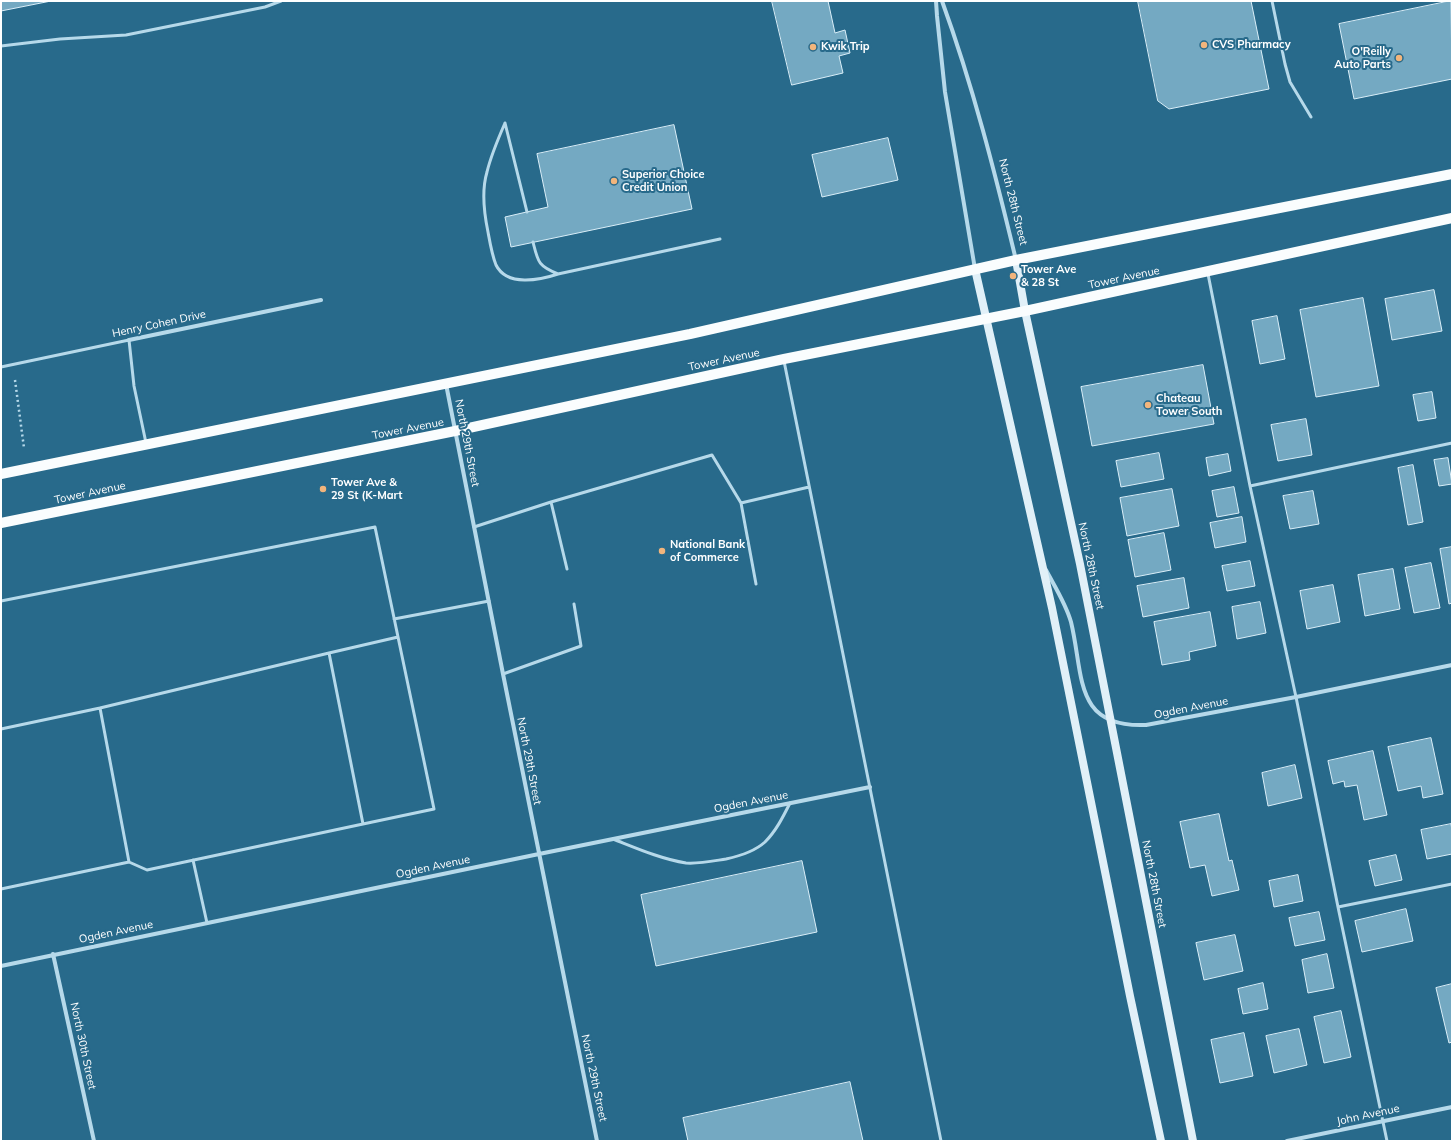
<!DOCTYPE html>
<style>
body{margin:0}
#map{position:relative;width:1453px;height:1142px;overflow:hidden;background:#286a8b;font-family:Mulish,sans-serif}
canvas{display:block}
.frame{position:absolute;inset:0;border:2px solid #fff;pointer-events:none}
</style>
<div id="map">
<canvas width="1453" height="1142"></canvas>
<div class="frame"></div>
</div>
<script>
const context = document.querySelector('canvas').getContext('2d');
context.lineJoin = 'round';
function fill(path, color) { context.fillStyle = color; context.fill(path, 'evenodd'); }
function stroke(path, color, width, dash) { context.strokeStyle = color; context.lineWidth = width; context.lineCap = dash ? 'butt' : 'round'; context.setLineDash(dash || []); context.stroke(path); }
function write(font, color, halo, rows, align = 'center') {
  context.font = font + ' Mulish,sans-serif'; context.lineWidth = 4; context.setLineDash([]); context.textBaseline = 'middle'; context.strokeStyle = halo; context.fillStyle = color; for (const [text, x, y, turn = 0] of rows) {
    context.save(); context.translate(x, y); context.rotate((+turn || 0) * Math.PI / 180); context.textAlign = isNaN(turn) ? turn : align; if (halo) context.strokeText(text, 0, 0); context.fillText(text, 0, 0); context.restore();
  }
}
const building = new Path2D(`
 M1,1H51L1,11Z
 M772,1H828L835,33L845,30L850,53L839,56L843,73L792,85Z
 M1138,1H1251L1269,89L1169,109L1158,101Z
 M1451,1L1452,79L1354,99L1339,24Z
 M674,125L692,209L511,247L505,217L548,207L537,154Z
 M888,138L898,180L822,197L812,155Z
 M1434,290L1442,331L1392,340L1385,299Z
 M1363,298L1379,386L1316,397L1300,310Z
 M1277,316L1285,359L1260,364L1252,321Z
 M1203,365L1214,424L1092,446L1081,387Z
 M1432,392L1436,418L1418,421L1413,395Z
 M1306,419L1312,455L1278,461L1271,425Z
 M1159,453L1164,479L1121,487L1116,461Z
 M1228,454L1231,471L1209,476L1206,458Z
 M1448,458L1452,484L1439,486L1434,460Z
 M1413,465L1423,522L1408,525L1398,468Z
 M1234,487L1239,513L1217,517L1212,491Z
 M1172,489L1179,526L1127,536L1120,498Z
 M1313,491L1319,524L1290,529L1283,496Z
 M1242,517L1246,542L1215,548L1210,523Z
 M1164,533L1171,570L1135,577L1128,540Z
 M1452,547V603L1449,604L1440,549Z
 M1250,561L1255,586L1227,591L1222,566Z
 M1431,563L1440,608L1414,613L1405,568Z
 M1393,569L1400,609L1365,616L1358,575Z
 M1184,578L1189,608L1143,617L1137,586Z
 M1333,585L1340,622L1307,629L1300,591Z
 M1260,602L1266,633L1237,639L1232,607Z
 M1210,612L1216,646L1189,652L1190,660L1162,665L1154,622Z
 M1431,738L1443,794L1423,798L1421,786L1398,791L1388,747Z
 M1373,751L1387,815L1364,820L1357,785L1345,787L1344,781L1333,784L1328,761Z
 M1295,765L1302,798L1268,806L1262,773Z
 M1219,814L1229,861L1232,860L1239,890L1212,896L1205,865L1190,868L1180,822Z
 M1451,824L1452,830V854L1427,859L1421,830Z
 M1396,855L1402,880L1375,886L1369,861Z
 M802,861L817,932L656,966L641,895Z
 M1298,875L1303,901L1274,907L1269,881Z
 M1406,909L1413,941L1362,952L1355,921Z
 M1319,912L1325,940L1295,946L1289,918Z
 M1235,935L1243,971L1204,980L1196,943Z
 M1327,954L1334,988L1308,993L1302,960Z
 M1263,983L1268,1009L1243,1014L1238,989Z
 M1452,984V1042L1449,1043L1436,988Z
 M1341,1011L1351,1057L1324,1063L1314,1017Z
 M1299,1029L1307,1065L1274,1073L1266,1036Z
 M1244,1033L1253,1076L1220,1083L1211,1040Z
 M850,1082L863,1141H688L683,1118Z`);
fill(building, '#74a9c2');
stroke(building, '#daeef8', 1);
stroke(new Path2D(`
 M15,380L24,448`), '#b6d9ea', 2.5, [2, 3]);
stroke(new Path2D(`
 M1272,1L1285,64L1290,82L1311,117
 M1,46L60,39L126,35L265,7L281,1
 M505,123C498,139 491,155 487,172C481,192 484,213 488,232C490,243 492,255 496,265C507,287 540,280 558,274L720,239
 M505,123L527,212
 M533,242C538,262 538,266 558,274
 M1208,274L1250,486L1296,697L1338,907L1387,1141
 M784,361L941,1141
 M1,367L129,340L134,386L146,443
 M1250,486L1452,443
 M474,527L551,502
 M567,569L551,502L712,455L741,503
 M756,584L741,503L809,487
 M1,601L375,527L434,809L363,824
 M394,619L489,601
 M503,674L581,646L574,604
 M100,708L329,653
 M1,729L100,708L129,862L1,889
 M613,839C636,848 661,859 686,863C699,864 713,861 726,859C740,856 754,852 765,842C776,831 783,817 790,803
 M193,860L207,923
 M129,862L147,870L363,824L329,653L398,637
 M1338,907L1452,884`), '#b6d9ea', 3);
stroke(new Path2D(`
 M936,1L937,16L945,92L975,269
 M942,1C973,86 995,173 1016,260
 M129,340L321,300
 M446,384L503,674L597,1141
 M1046,570C1055,587 1066,604 1071,622C1084,675 1073,728 1146,725L1296,697L1452,665
 M53,954L94,1141
 M1,966L539,854L870,787
 M1287,1141L1452,1107`), '#b6d9ea', 4);
stroke(new Path2D(`
 M1016,260L1025,311L1080,564L1193,1141
 M975,269L1052,608L1130,996L1161,1141`), '#e1f0f8', 8);
stroke(new Path2D(`
 M1,474L690,334L1016,260L1452,174
 M1,523L455,431L784,359L1025,311L1452,218`), '#fafdfe', 10);
for (const [x, y, r, color] of [
 [1204,45,4,"#f2b57c"],
 [813,47,4,"#f2b57c"],
 [1399,58,4,"#f2b57c"],
 [614,181,4,"#f2b57c"],
 [1013,276,4,"#f2b57c"],
 [1148,405,4,"#f2b57c"],
 [323,489,4,"#f2b57c"],
 [662,551,4,"#f2b57c"]
]) { const dot = new Path2D(); dot.arc(x, y, r, 0, 2 * Math.PI); context.fillStyle = color; context.fill(dot); stroke(dot, '#286a8b', 1.5); }
write('bold 11px', '#fff', '#286a8b', [
 ["CVS Pharmacy",1212,45],
 ["Kwik Trip",821,47],
 ["O'Reilly",1391,52,"right"],
 ["Auto Parts",1391,65,"right"],
 ["Superior Choice",622,175],
 ["Credit Union",622,188],
 ["Tower Ave",1021,270],
 ["& 28 St",1021,283],
 ["Chateau",1156,399],
 ["Tower South",1156,412],
 ["Tower Ave &",331,483],
 ["29 St (K-Mart",331,496],
 ["National Bank",670,545],
 ["of Commerce",670,558]
], 'left');
write('11px', '#fff', '#286a8b', [
 ["North 28th Street",1013,202,76],
 ["Tower Avenue",1124,278,-12],
 ["Henry Cohen Drive",159,324,-12],
 ["Tower Avenue",724,360,-12],
 ["Tower Avenue",408,429,-11],
 ["North 29th Street",467,443,79],
 ["Tower Avenue",90,493,-12],
 ["North 28th Street",1091,566,78],
 ["Ogden Avenue",1191,708,-11],
 ["North 29th Street",529,761,79],
 ["Ogden Avenue",751,802,-11],
 ["Ogden Avenue",433,867,-12],
 ["North 28th Street",1154,884,79],
 ["Ogden Avenue",116,932,-12],
 ["North 30th Street",83,1046,78],
 ["North 29th Street",594,1078,78],
 ["John Avenue",1368,1115,-12]
]);
</script>
